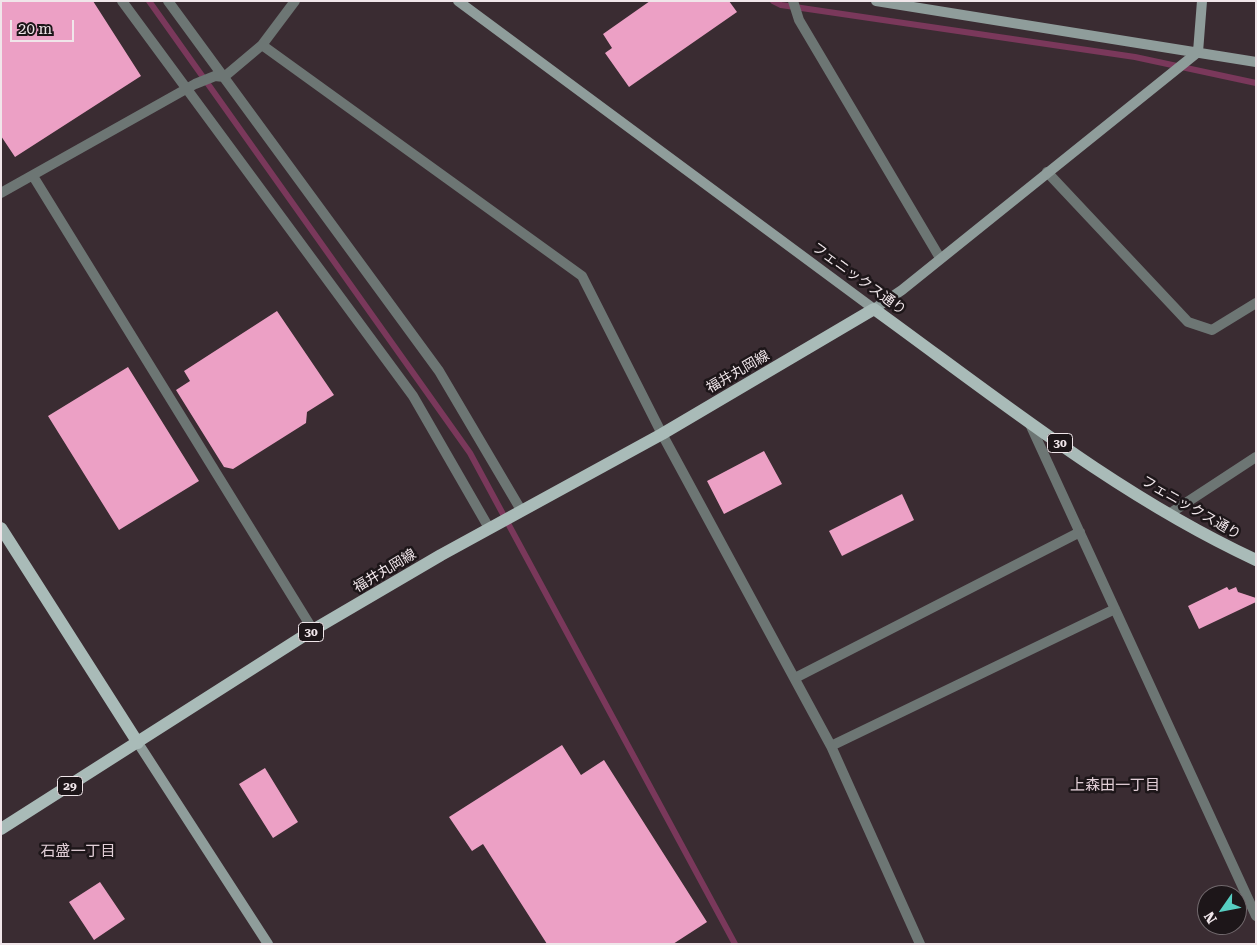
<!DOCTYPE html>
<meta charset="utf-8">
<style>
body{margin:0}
#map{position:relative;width:1257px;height:945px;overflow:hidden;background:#3a2c32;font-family:"Roboto Serif",serif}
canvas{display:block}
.frame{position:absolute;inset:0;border:2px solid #f0e6ea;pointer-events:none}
.north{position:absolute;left:1197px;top:885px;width:50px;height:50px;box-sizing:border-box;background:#1d1619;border:1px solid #71696d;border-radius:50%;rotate:237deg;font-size:14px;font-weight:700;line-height:20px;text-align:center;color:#f0e6ea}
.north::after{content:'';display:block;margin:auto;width:18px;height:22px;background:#57cec2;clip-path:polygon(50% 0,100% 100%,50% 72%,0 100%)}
.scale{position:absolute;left:10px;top:20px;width:64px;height:22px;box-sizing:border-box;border:2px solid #f0e6ea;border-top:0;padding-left:6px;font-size:15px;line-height:18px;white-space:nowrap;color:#f0e6ea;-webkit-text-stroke:4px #1d1619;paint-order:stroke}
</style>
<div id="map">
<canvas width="1257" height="945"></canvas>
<div class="frame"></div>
<div class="north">N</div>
<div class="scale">20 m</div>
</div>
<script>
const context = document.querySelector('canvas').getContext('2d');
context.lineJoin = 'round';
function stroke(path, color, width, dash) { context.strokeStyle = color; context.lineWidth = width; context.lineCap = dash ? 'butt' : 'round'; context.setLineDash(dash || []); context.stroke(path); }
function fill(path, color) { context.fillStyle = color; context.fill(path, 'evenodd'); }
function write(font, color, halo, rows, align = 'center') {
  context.font = font + ' "Roboto Serif","Noto Sans JP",serif'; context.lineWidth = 5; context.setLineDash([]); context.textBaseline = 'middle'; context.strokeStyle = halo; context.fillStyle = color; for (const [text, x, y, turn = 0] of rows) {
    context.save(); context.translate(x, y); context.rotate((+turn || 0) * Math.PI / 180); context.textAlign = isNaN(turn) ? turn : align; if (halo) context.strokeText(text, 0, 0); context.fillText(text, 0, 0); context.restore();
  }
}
stroke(new Path2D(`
 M149,1L470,453L735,944
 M773,1L781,5L1135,57L1256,83`), '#7a385b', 6);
fill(new Path2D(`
 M1,1H93L141,76L15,157L1,136Z
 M650,1H729L737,12L629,87L605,53L612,48L603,34Z
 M277,311L334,395L307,412L306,423L233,469L224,467L176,390L190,381L184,371Z
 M128,367L199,481L119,530L48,416Z
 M764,451L782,484L724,514L707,481Z
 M902,494L914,520L842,556L829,531Z
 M1227,587L1229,590L1236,587L1238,592L1256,598V602L1199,629L1188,606Z
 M562,745L581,775L604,760L707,922L673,944H547L483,844L472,851L449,817Z
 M265,768L298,822L273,838L239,784Z
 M100,882L125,919L94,940L69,902Z`), '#eca0c5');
stroke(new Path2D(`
 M122,1L413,396L489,528
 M168,1L439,371L521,510
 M295,1L262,45L582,276L662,434L831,746L920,944
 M793,1L799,20L940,258
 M1047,172L1188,322L1212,330L1256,303
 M33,176L313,630
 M1,193L195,84L215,76L224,77L262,45
 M1029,422L1256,916
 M1169,514L1256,457
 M795,678L1080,532
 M831,746L1115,609`), '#6d7674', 10);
stroke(new Path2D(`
 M458,1L874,309L902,290L1198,52L1202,1
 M876,1L1256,62
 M138,743L268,944`), '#8f9d9b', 10);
stroke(new Path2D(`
 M1,528L138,743
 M1,829L313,630L441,555L662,434L874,309C997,398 1118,496 1256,560`), '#a9bbb8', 12);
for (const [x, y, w] of [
 [1060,443,25],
 [311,632,25],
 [70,786,25]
]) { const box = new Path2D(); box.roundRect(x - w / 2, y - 9.5, w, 19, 4); context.fillStyle = '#1d1619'; context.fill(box); stroke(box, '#f0e6ea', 1); }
write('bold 12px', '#f0e6ea', null, [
 ["30",1060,443],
 ["30",311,632],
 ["29",70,786]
]);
write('14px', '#f0e6ea', '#1d1619', [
 ["フェニックス通り",859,279,36],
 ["福井丸岡線",738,372,-30],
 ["フェニックス通り",1191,508,30],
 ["福井丸岡線",385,571,-31]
]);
write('15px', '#e2cfd7', '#1d1619', [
 ["上森田一丁目",1115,786],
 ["石盛一丁目",78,852]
]);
</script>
